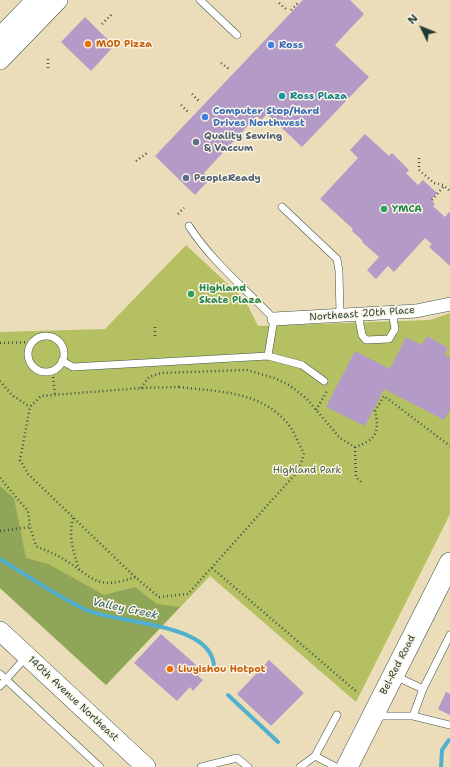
<!DOCTYPE html>
<style>
body{margin:0}
#map{position:relative;width:450px;height:767px;overflow:hidden;background:#ebddb9;font-family:"Shantell Sans",sans-serif}
canvas{display:block}
.north{position:absolute;left:402px;top:8px;width:40px;height:40px;-webkit-text-stroke:3px #fcf5e5;paint-order:stroke;rotate:313deg;font-size:11px;font-weight:700;line-height:16px;text-align:center;color:#1f3d34}
.north::after{content:'';display:block;margin:auto;width:14px;height:18px;background:#1f3d34;clip-path:polygon(50% 0,100% 100%,50% 72%,0 100%)}
</style>
<div id="map">
<canvas width="450" height="767"></canvas>
<div class="north">N</div>
</div>
<script>
const context = document.querySelector('canvas').getContext('2d');
context.lineJoin = 'round';
function fill(path, color) { context.fillStyle = color; context.fill(path, 'evenodd'); }
function stroke(path, color, width, dash) { context.strokeStyle = color; context.lineWidth = width; context.lineCap = dash ? 'butt' : 'round'; context.setLineDash(dash || []); context.stroke(path); }
function write(font, color, halo, rows, align = 'center') {
  context.font = font + ' "Shantell Sans",sans-serif'; context.lineWidth = 3; context.setLineDash([]); context.textBaseline = 'middle'; context.strokeStyle = halo; context.fillStyle = color; for (const [text, x, y, turn = 0] of rows) {
    context.save(); context.translate(x, y); context.rotate((+turn || 0) * Math.PI / 180); context.textAlign = isNaN(turn) ? turn : align; if (halo) context.strokeText(text, 0, 0); context.fillText(text, 0, 0); context.restore();
  }
}
fill(new Path2D(`
 M186,245L245,300L258,326L430,320L450,313V514L356,702L210,576L106,685L0,588V332L105,329Z`), '#b4c062');
fill(new Path2D(`
 M0,486L14,498L26,558L48,564L104,595L135,587L157,604L180,607L106,685L0,588Z`), '#8fa658');
stroke(new Path2D(`
 M0,559C28,576 55,595 84,609C113,624 216,621 214,669
 M228,695L278,742
 M441,767L442,750L449,740`), '#51b0cf', 4);
fill(new Path2D(`
 M303,0H350L364,14L335,45L369,77L302,147L267,114L261,120L257,116L204,173L210,179L195,195L155,156Z
 M85,17L114,46L91,71L61,42Z
 M365,134L389,156L392,153L409,170L406,173L418,185L423,180L437,193L431,200L435,204L433,206L445,217L449,212L450,213V266L429,247L432,244L425,238L394,272L388,266L376,279L367,270L379,257L362,242L363,241L352,231L353,229L320,199L358,158L350,150Z
 M427,336L448,348L445,355L450,358V409L444,420L384,389L365,426L326,407L355,351L390,369L406,337L422,345Z
 M161,634L203,671L198,676L203,680L193,691L190,687L177,701L134,663Z
 M269,660L304,693L271,726L237,694Z
 M446,692L450,694V715L438,709Z`), '#b49bc7');
const service = new Path2D(`
 M200,0L237,35
 M282,207L337,259L339,271L340,315
 M358,314L362,335L366,340L389,339L395,329L392,312
 M28 354a18 18 0 1 1 36 0a18 18 0 1 1-36 0Z
 M268,356L302,365L324,381
 M62,361L73,367L268,356L274,319C246,289 211,261 189,226
 M0,674L100,767
 M395,676L423,689L450,635
 M0,686L27,656
 M377,716H413L450,725
 M413,716L423,689
 M201,767L237,758L248,767
 M300,767L315,756
 M336,767L315,756L337,715`);
const minor = new Path2D(`
 M274,319L416,311L450,304`);
const secondary = new Path2D(`
 M0,37L36,0
 M0,60L58,0
 M0,631L146,767`);
const primary = new Path2D(`
 M347,767L450,563`);
stroke(service, '#3e5548', 8);
stroke(minor, '#3e5548', 14);
stroke(secondary, '#3e5548', 20);
stroke(primary, '#3e5548', 22);
stroke(new Path2D(`
 M279,3L286,9
 M291,10L299,2
 M102,24L113,13
 M48,59V69
 M221,63L229,69
 M192,94L199,101
 M181,105L188,112
 M419,158V170L434,183L443,185L450,191
 M136,161L147,153
 M432,200L444,186
 M178,214L184,208
 M155,336V326
 M0,343L34,342
 M53,377L55,395
 M0,381L12,395L30,407
 M179,387C220,392 265,391 291,428C296,436 299,445 304,453L299,470L188,594L159,597L135,577L28,474L20,460L30,407L41,396L141,388Z
 M141,388L149,377L161,373L247,370L274,378L289,385L306,398L340,438L355,447C376,440 380,432 375,411L384,396L450,446
 M316,410L327,391
 M355,447L356,477L361,482
 M0,478L28,511L30,527L36,546C46,551 56,554 65,560C94,578 97,591 135,577
 M73,518C68,537 74,554 80,572
 M0,531L30,527
 M212,568L357,692`), '#3e5548', 2.5, [1, 3]);
stroke(service, '#fff', 7);
stroke(minor, '#fff', 13);
stroke(secondary, '#fff', 19);
stroke(primary, '#fff', 21);
for (const [x, y, r, color] of [
 [88,44,4,"#e8710a"],
 [271,45,4,"#3f7fe0"],
 [282,96,4,"#0f9aa8"],
 [205,117,4,"#3f7fe0"],
 [196,142,4,"#5c6f8a"],
 [186,178,4,"#5c6f8a"],
 [384,209,4,"#2e9e5b"],
 [191,294,4,"#2e9e5b"],
 [170,669,4,"#e8710a"]
]) { const dot = new Path2D(); dot.arc(x, y, r, 0, 2 * Math.PI); context.fillStyle = color; context.fill(dot); stroke(dot, '#fcf5e5', 1.5); }
write('bold 10px', '#c56008', '#fcf5e5', [
 ["MOD Pizza",96,44],
 ["Liuyishou Hotpot",178,669]
], 'left');
write('bold 10px', '#366cbe', '#fcf5e5', [
 ["Ross",279,45],
 ["Computer Stop/Hard",213,111],
 ["Drives Northwest",213,123]
], 'left');
write('bold 10px', '#0d838f', '#fcf5e5', [
 ["Ross Plaza",290,96]
], 'left');
write('bold 10px', '#4e5e75', '#fcf5e5', [
 ["Quality Sewing",204,136],
 ["& Vaccum",204,148],
 ["PeopleReady",194,178]
], 'left');
write('bold 10px', '#27864d', '#fcf5e5', [
 ["YMCA",392,209],
 ["Highland",199,288],
 ["Skate Plaza",199,300]
], 'left');
write('10px', '#1f3d34', '#fcf5e5', [
 ["Northeast 20th Place",362,314,-4],
 ["Bel-Red Road",398,665,-63],
 ["140th Avenue Northeast",73,699,43]
]);
write('10px', '#445e40', '#fcf5e5', [
 ["Highland Park",307,470]
]);
write('italic 11px', '#2e6062', '#fcf5e5', [
 ["Valley Creek",125,609,12]
]);
</script>
